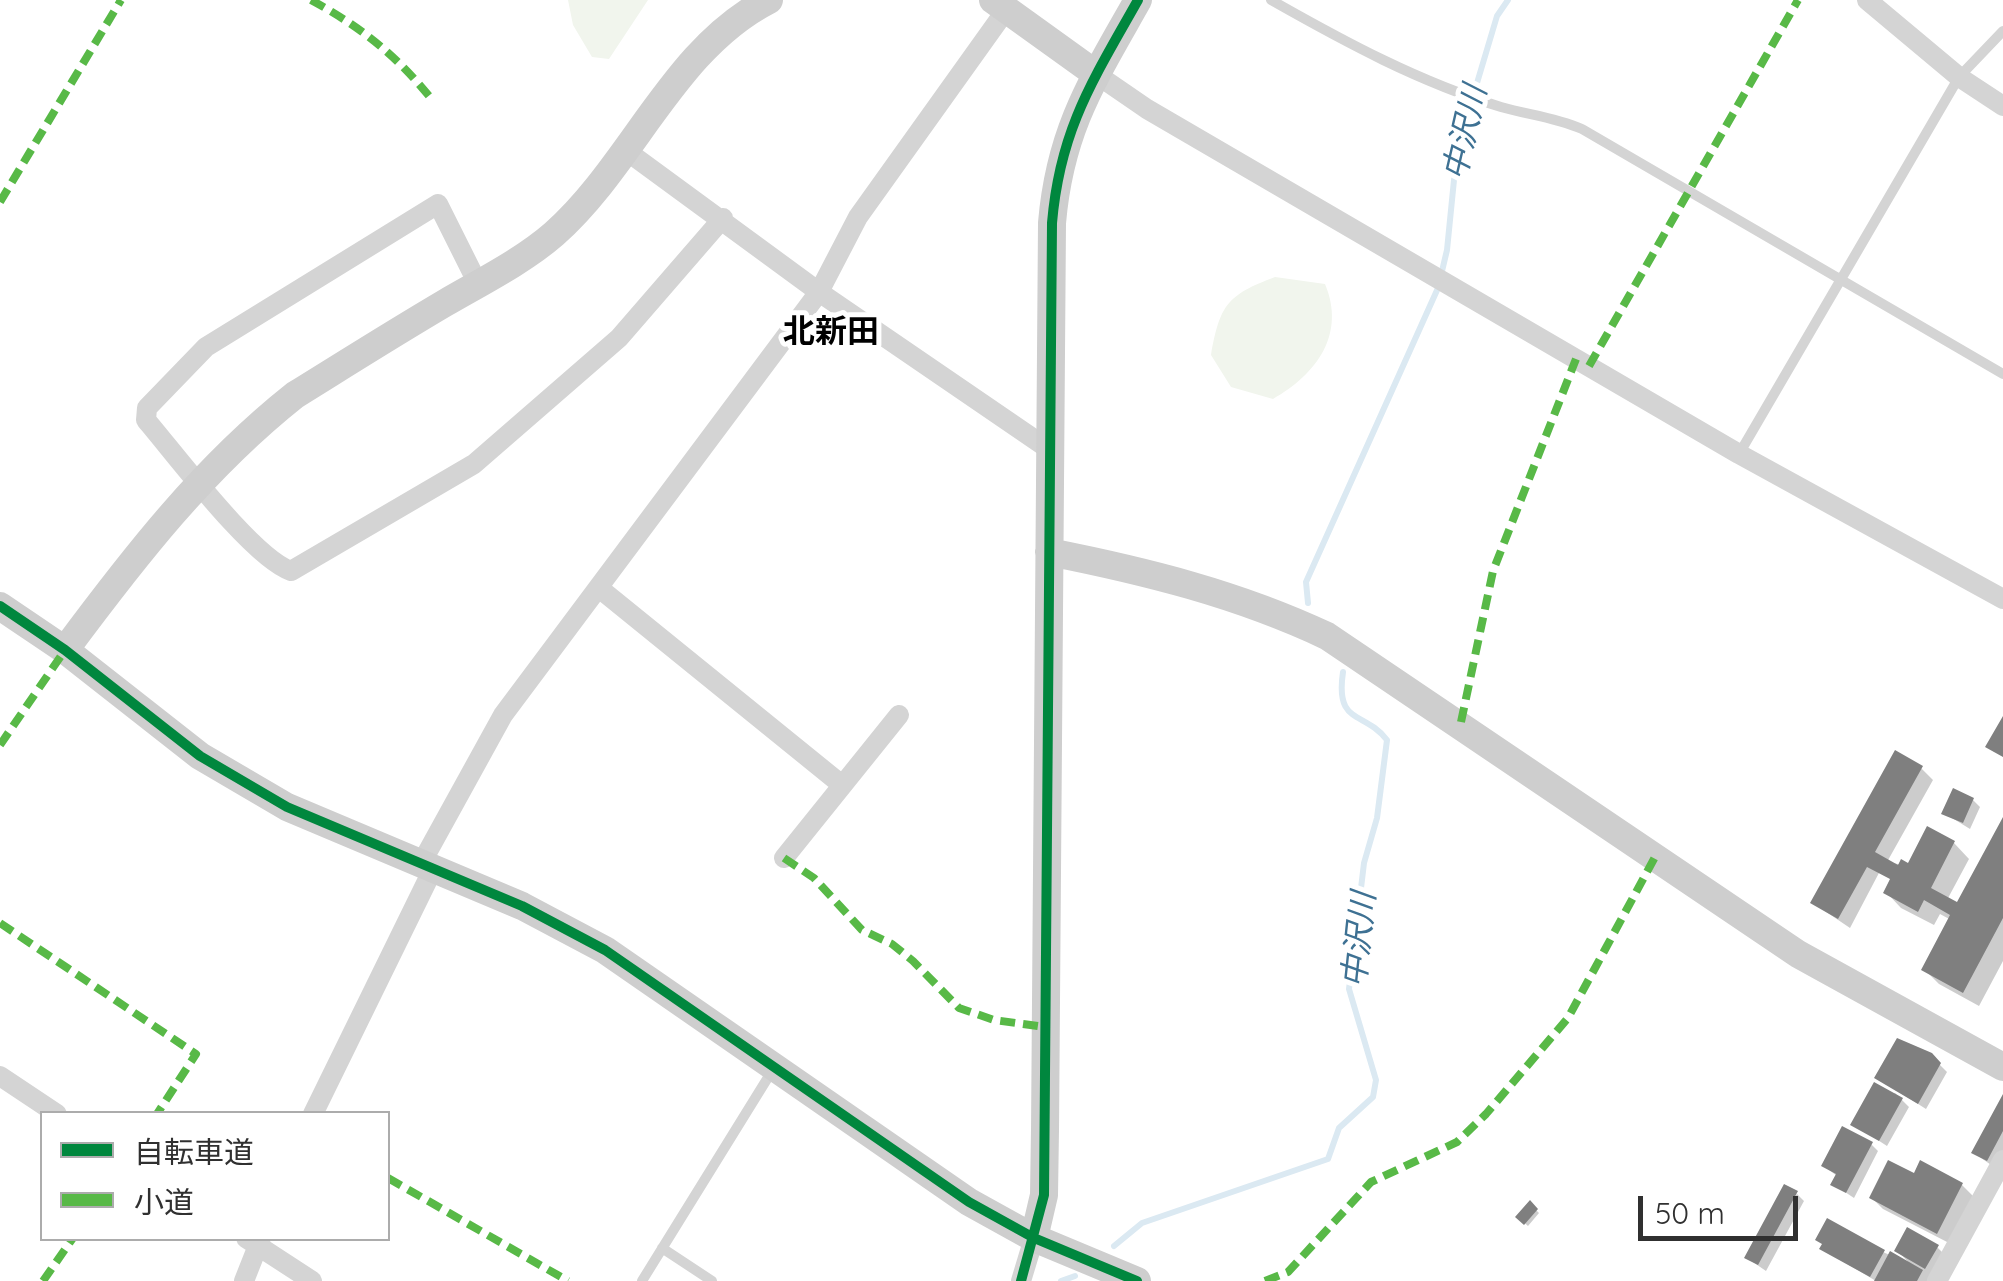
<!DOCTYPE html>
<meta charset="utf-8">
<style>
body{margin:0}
#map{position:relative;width:2003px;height:1281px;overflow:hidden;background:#fff;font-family:Quicksand,"Noto Sans JP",sans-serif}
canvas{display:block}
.legend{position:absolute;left:40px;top:1111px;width:350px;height:130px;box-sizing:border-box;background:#fff;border:2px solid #acacac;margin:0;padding:12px 18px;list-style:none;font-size:30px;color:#303030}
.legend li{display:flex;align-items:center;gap:20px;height:50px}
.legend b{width:50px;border:2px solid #acacac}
.scale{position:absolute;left:1638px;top:1196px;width:160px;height:45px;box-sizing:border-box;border:5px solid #303030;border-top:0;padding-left:12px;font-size:30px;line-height:35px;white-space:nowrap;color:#303030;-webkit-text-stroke:8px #fff;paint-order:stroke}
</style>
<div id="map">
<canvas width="2003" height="1281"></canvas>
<ul class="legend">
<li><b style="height:12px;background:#00873e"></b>自転車道</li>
<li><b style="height:12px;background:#58b947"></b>小道</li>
</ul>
<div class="scale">50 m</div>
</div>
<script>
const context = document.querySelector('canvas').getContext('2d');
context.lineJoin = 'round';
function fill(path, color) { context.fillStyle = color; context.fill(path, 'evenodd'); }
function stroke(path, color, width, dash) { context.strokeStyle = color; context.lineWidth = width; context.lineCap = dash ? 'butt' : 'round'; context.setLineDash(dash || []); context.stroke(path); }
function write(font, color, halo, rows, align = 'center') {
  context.font = font + ' Quicksand,"Noto Sans JP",sans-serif'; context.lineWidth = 10; context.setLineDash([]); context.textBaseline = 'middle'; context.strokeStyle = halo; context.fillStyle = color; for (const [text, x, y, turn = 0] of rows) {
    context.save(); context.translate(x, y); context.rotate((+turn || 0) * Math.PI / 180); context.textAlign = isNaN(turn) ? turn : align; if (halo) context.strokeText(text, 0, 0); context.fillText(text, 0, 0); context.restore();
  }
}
fill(new Path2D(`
 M568,0H648L609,59L592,57L573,25Z
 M1275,277L1325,284C1346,334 1317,374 1273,399L1231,387L1211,355C1220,305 1227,295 1275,277Z`), '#f1f5ed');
fill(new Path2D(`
 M1921,768L1933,780L1887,862L1909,866L1928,830L1954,843L1969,859L1947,900L1958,906L2003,822V961L1979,1006L1939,984L1924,969L1951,920L1940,914L1934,925L1901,908L1886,892L1902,883L1880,871L1850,928L1813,903Z
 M1973,800L1980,807L1970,829L1944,813Z
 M1930,1055L1947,1072L1926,1109L1877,1078Z
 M1895,1093L1909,1107L1887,1146L1853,1124Z
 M2003,1100V1151L1994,1167L1974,1153Z
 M1871,1144L1878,1151L1854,1198L1833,1184L1837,1176L1824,1166Z
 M1915,1176L1962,1185L1973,1196L1949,1243L1883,1209L1872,1198Z
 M1797,1194L1804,1201L1766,1271L1747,1258Z
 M1530,1204L1539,1213L1528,1226L1518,1217Z
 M1937,1247L1944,1254L1928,1281H1876L1822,1249L1883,1252L1910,1264L1897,1250Z`), '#0003');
stroke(new Path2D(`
 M1308,603L1306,582L1438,288L1447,250L1457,150L1497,16L1508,0
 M1114,1246L1142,1223L1328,1159L1339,1128L1373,1097L1376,1080L1349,989L1364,863L1377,818L1387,740C1364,710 1335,726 1343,672
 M1061,1281L1075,1276`), '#dbe9f2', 6);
fill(new Path2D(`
 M2003,716V757L1985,747Z
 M1895,750L1923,766L1875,852L1898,865L1901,859L1908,863L1927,826L1955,841L1931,888L1957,902L2003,817V918L1963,993L1921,970L1950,915L1924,900L1918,912L1883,893L1890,879L1867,867L1838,919L1810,903Z
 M1953,788L1974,798L1963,823L1941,814Z
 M1897,1038L1932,1053L1941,1063L1918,1104L1874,1078Z
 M1874,1082L1903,1098L1879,1141L1850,1125Z
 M2003,1094V1131L1987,1161L1971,1153Z
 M1842,1126L1873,1142L1846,1193L1830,1185L1836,1174L1821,1166Z
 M1888,1160L1914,1173L1920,1160L1963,1183L1937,1234L1869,1198Z
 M1784,1184L1798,1191L1758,1265L1744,1258Z
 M1530,1200L1538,1209L1524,1225L1515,1217Z
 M1827,1218L1885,1250L1870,1277L1819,1249L1822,1244L1815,1240Z
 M1907,1227L1939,1245L1925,1269L1894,1251Z
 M1890,1251L1923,1270L1917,1281H1874Z`), '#7f7f7f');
stroke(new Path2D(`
 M1271,0C1345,42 1419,82 1501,107C1529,115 1554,117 1582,129L2003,374
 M1739,454L1959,77L2003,31
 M662,1248L712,1281
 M642,1281L772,1071`), '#d4d4d4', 10);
stroke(new Path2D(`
 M1867,0L1959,77L2003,106
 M1096,74L1147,109L1739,454L2003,599
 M628,152L819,292L1050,450
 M478,284L438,204L206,347L147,408L146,420C176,455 253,558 291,571L474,464L619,338L723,218
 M599,588L842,785
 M784,858L899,715
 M422,862L503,715L819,292L858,217L1006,10
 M0,1076L57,1114
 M313,1114L434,867
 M246,1238L312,1281
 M244,1281L261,1238
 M1021,1281L1034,1238
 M1937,1281L2003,1160`), '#d4d4d4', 20);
stroke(new Path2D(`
 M993,0L1096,74
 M1049,552C1145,571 1238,594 1327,636L1798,954L2003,1067
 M0,606L65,650L200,756L287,807L522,906L605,950L969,1202L1034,1238L1137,1281
 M65,650C134,557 204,467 295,395C345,364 394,333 445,303C481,282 523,261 554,234C633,164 673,49 769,0
 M1034,1238L1044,1195L1045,1130L1052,223C1060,129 1093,80 1138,0`), '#cecece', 28);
stroke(new Path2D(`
 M311,0C359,26 394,53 429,96
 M0,202L121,0
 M1589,366L1798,0
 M1461,722L1493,571L1576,359
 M0,745L65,650
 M784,858L814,878L862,930L892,944L913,961L959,1008L994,1020L1045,1027
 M0,923L196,1054L157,1114
 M388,1178L568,1281
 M43,1281L73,1238
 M1265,1281L1288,1272L1371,1182L1457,1142L1486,1114L1568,1018L1655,857`), '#58b947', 8, [15, 8]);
stroke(new Path2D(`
 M0,606L65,650L200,756L287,807L522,906L605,950L969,1202L1034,1238L1137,1281
 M1021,1281L1044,1195L1052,223C1060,129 1093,80 1138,0`), '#00873e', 10);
write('italic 32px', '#3e7193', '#fff', [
 ["中沢川",1466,133,-77],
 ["中沢川",1360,940,-84]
]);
write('bold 32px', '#000', '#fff', [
 ["北新田",831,332]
]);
</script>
